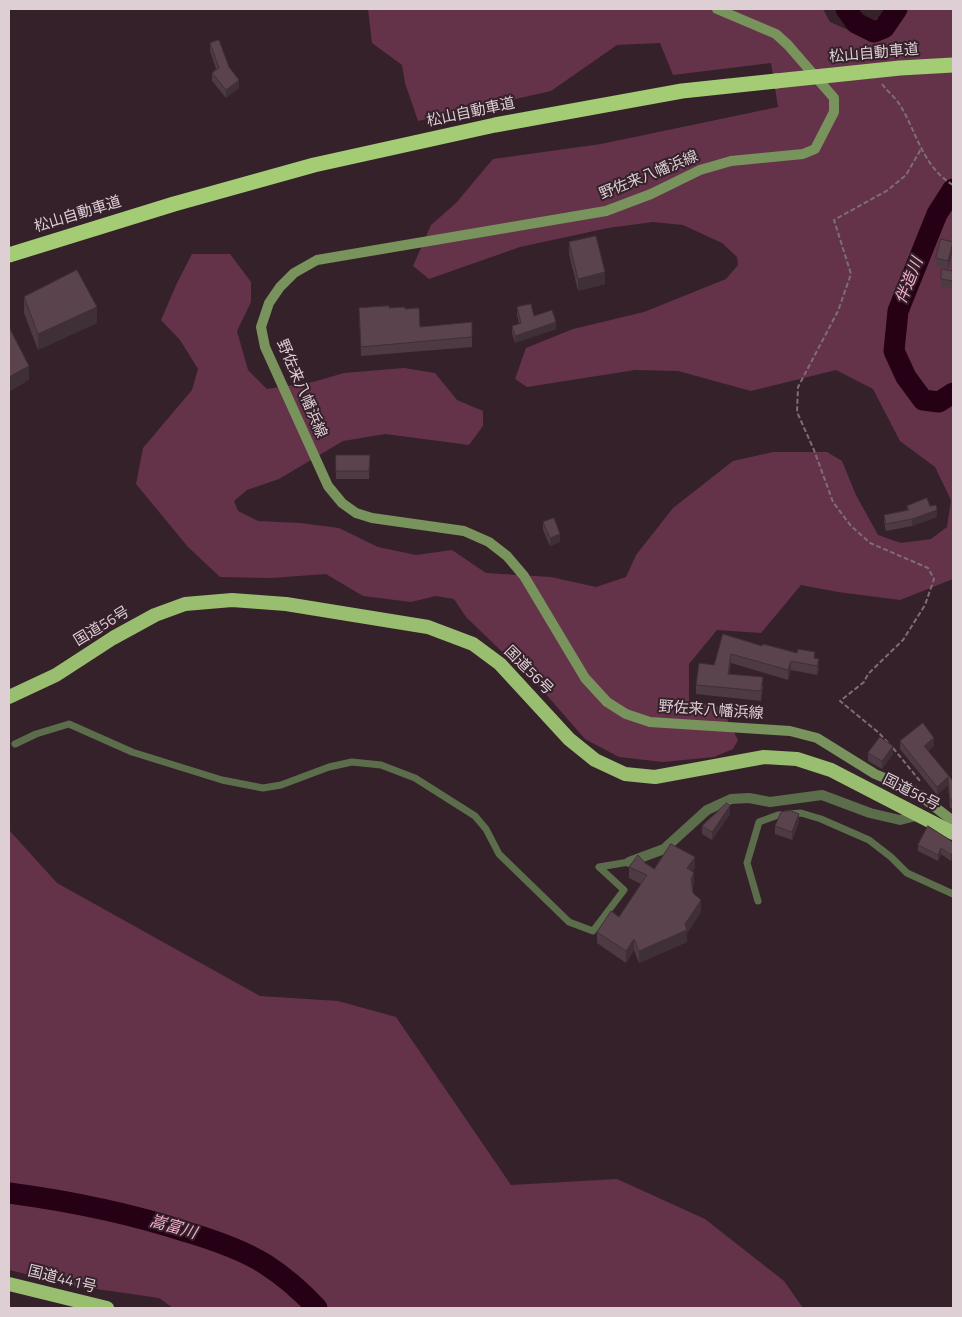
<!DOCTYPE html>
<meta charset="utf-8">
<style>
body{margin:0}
#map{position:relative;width:962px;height:1317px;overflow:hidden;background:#35212a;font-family:"Titillium Web",sans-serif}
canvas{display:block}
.frame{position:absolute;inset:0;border:10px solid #decfd5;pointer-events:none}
</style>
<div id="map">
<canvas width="962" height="1317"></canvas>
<div class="frame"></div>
</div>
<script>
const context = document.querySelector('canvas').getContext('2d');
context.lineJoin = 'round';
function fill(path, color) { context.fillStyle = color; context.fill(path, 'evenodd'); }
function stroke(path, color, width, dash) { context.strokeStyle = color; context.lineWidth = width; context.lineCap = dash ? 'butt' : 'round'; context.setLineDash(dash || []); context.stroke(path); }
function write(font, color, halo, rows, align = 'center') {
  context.font = font + ' "Titillium Web","Noto Sans JP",sans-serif'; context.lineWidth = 4; context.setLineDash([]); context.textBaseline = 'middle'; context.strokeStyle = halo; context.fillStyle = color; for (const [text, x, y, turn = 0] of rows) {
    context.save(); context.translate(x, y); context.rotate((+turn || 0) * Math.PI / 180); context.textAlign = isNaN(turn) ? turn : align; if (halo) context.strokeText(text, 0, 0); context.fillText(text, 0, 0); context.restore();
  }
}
fill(new Path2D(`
 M368,9H823L830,22L855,33L881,16L887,9H953V579L900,600L838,592L801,585L761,633L717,630L689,664V702L721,707L738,740L733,749L714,757L663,762L619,757L585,739L544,692L466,617L454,599L436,596L411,602L363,596L326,574L271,578L220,577L188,547L136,484L143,448L192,390L198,369L180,340L161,320L177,283L192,254H230L251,282V302L237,331L248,370L267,389L313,382L344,373L404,368L435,373L457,400L483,411V426L469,445L385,434L343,441L279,479L247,490L234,501L238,511L258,521L300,523L339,528L378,547L416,555L452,550L486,573L551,577L596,587L626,577L636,555L673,508L733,461L773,452H827L842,461L856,495L878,535L901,543L931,539L947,527L951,500L935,467L900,441L873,389L836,370L751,391L678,371L635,370L527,387L515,379L526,348L573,329L644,312L726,279L738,265L737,257L722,243L683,225L653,222L608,228L520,247L429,279L413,266L431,225L456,203L493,159L601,144L778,107L771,63L673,75L660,43L617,45L551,91L418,121L405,83L402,65L372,43Z
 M9,830L57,883L260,996L338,1001L396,1017L511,1185L617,1179L705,1219L784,1281L803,1308H173L159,1298L76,1286L9,1270Z`), '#64334a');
stroke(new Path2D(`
 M846,9L856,23L874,32L884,28L897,9
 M953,189L937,214L898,311L894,351L906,377L923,400L939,402L953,393
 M9,1193C69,1201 129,1213 187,1232C214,1240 241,1249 265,1264C284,1276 301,1291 317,1308`), '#260014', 21);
stroke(new Path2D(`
 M882,84C887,91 895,97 900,105C917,133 923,167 953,185
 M888,743L879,733L840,701L864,682L868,674L903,640L925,605L934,579L928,568L870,543L851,526L833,502L814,450L797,412L798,387L838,311L851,274L834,220L888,190L906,175L921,149
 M893,748L920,781`), '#7e6d74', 2, [5, 2.5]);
stroke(new Path2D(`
 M15,744L36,734L69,724L132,752L222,780L263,788L281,785L329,767L352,762L381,765L415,778L475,816L486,829L499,854L569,922L593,931L624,890L599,867L629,862
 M758,901L747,863L759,822L778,815L801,813L821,819L869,840L891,857L907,873L953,894`), '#5c6d4b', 7);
stroke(new Path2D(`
 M629,862L664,849L707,810L731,799L749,798L770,802L822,795L870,813L900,820L920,815`), '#5c6d4b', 10);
stroke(new Path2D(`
 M717,9L776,34L788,45L834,98V112L815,149L803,154L731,161L700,170L651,194L606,211L317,260L294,273L280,287L269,303L261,327L265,347L328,486L342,503L356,513L372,518L464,531L489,542L507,556L524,576L585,678L607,702L626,714L650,722L790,731L817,738L875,774L913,790L953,821`), '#79935c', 10);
stroke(new Path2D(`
 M9,697L56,675L113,638L155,615L185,604L232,600L286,604L428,627L473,644L500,664L569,739L595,760L625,774L655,777L764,757L797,759L831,770L953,833
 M9,1284L107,1308`), '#9abe6f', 14);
stroke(new Path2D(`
 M9,255L174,204L314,165L495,125L682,91L776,81`), '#a4cc75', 15);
stroke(new Path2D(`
 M776,81L900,68L953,65`), '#a4cc75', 15);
fill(new Path2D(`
 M210,43L229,67L239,88L226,98L212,81V73L216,69L210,51Z
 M569,242L605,284L578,291L569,254Z
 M953,242L948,269L936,266V258Z
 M953,271V289L941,287V279Z
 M24,297L97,323L38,350L24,313Z
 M517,307L534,316L556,329L515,343L512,333V326L519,324L517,315Z
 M359,308L405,309L420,327L472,337V347L361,356Z
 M336,455H370L369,479H336Z
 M907,506H930L937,517L912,526L886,531L884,522V515L907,510Z
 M543,522L560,542L550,546L543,530Z
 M723,634L762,646L815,658L819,668L817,675L791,670L788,680L731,663L729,674L763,686L761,701L696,694V685L714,665Z
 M900,741L934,746L928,751L953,781V808H950L948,785L937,795L900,749Z
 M868,753L893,754L882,769L868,761Z
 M730,814L712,840L702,834V826Z
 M799,822L792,840L775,834V826Z
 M953,842L951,861L941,854L938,861L918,851V845Z
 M629,867L654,869L695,868L692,872L694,884L692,888L693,893L701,912L687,933V942L639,963L634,950L626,963L597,943V932L619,917L641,884L629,878Z`), '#4d3a42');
fill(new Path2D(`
 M239,80V88L226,98V90Z
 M953,242V250L948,269V261Z
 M605,272V284L578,291V279Z
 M97,307V323L38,350V334Z
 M556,322V329L515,343V336Z
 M29,366V380L9,392V377Z
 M937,510V517L912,526V519Z
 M560,534V542L550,546V538Z
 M731,654V663L728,683V674Z
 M819,659V668L817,675V666Z
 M791,661V670L788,680V670Z
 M934,738V746L924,754V746Z
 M893,746V754L882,769V761Z
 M948,777V785L937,795V787Z
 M730,806V814L712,840V832Z
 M799,814V822L792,840V832Z
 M941,848V854L938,861V855Z
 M953,852V858L951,861V855Z
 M695,857V868L687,879V868Z
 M694,873V884L691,891V879Z
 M701,900V912L687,933V942L639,963V951L685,924Z
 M634,939V950L626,963V951Z`), '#3f2f36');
const building = new Path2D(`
 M219,40L229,67L239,80L226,90L212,73L219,68L210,43Z
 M596,236L605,272L578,279L569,242Z
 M941,239L953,242L948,261L936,258Z
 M942,269L953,271V281L941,279Z
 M77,270L97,307L38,334L24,297Z
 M531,304L534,316L552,310L556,322L515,336L512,326L521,323L517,307Z
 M389,306V308L405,307V309L419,308L420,327L472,322V337L361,347L359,308Z
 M9,327L29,366L9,377Z
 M336,455H370L369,471H336Z
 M927,498L930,506L936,505L937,510L912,519L886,524L884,515L909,510L907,506Z
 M554,518L560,534L550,538L543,522Z
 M723,634L762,646L763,644L797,653L798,649L815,652L814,658L819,659L817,666L791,661L788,670L731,654L728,674L763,677L761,691L696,685L699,663L714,665Z
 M923,723L934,738L924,746L953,781V800H950L948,777L937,787L900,741Z
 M880,737L893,746L882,761L868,753Z
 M727,803L730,806L712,832L702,826Z
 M791,811L799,814L792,832L775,826L781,812Z
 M928,826L953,842V852L951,855L941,848L938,855L918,845Z
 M671,844L695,857L687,868L694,873L691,879L693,893L701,900L685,924L687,930L639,951L634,939L626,951L597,932L611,911L619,917L647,875L629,867L638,855L645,863L654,869Z`);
fill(building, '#5a434d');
stroke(building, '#3f2f36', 1);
write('15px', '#decfd5', '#35212a', [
 ["松山自動車道",874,54,-5],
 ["松山自動車道",471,113,-12],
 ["野佐来八幡浜線",649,176,-22],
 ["松山自動車道",78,215,-17],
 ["野佐来八幡浜線",301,389,67],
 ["国道56号",102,627,-31],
 ["国道56号",528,671,45],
 ["野佐来八幡浜線",711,711,4],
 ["国道56号",911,793,27],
 ["国道441号",62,1280,14]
]);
write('italic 16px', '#f6aece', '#35212a', [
 ["伴造川",910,281,-68],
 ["嵩富川",173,1228,16]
]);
</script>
